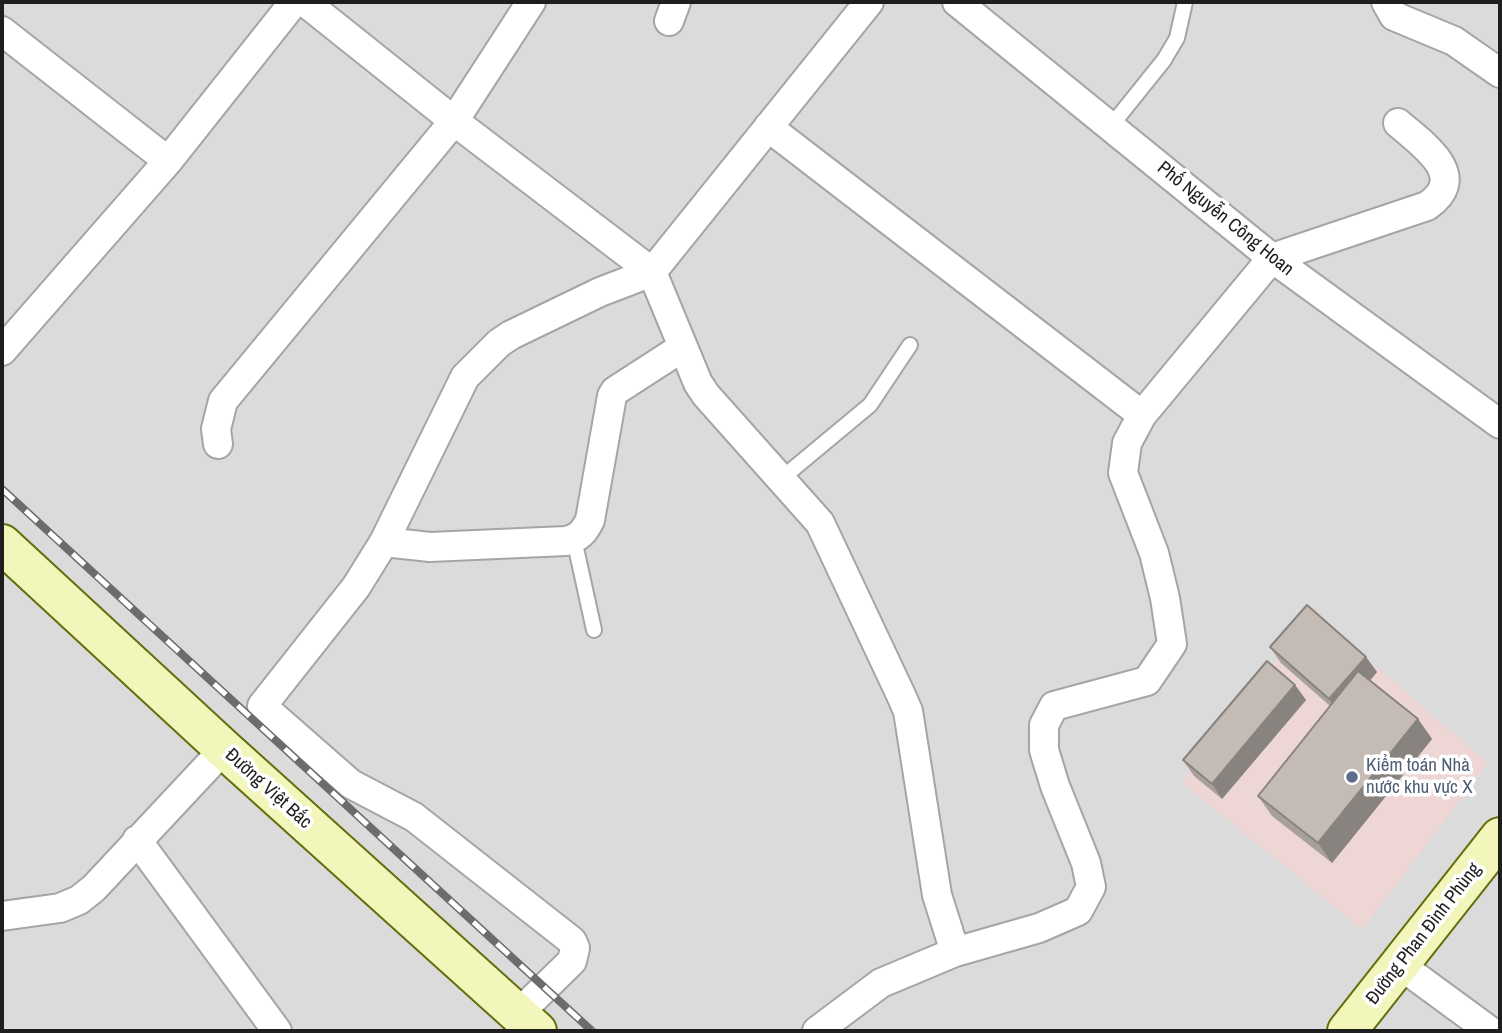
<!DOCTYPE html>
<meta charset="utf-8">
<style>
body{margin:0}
#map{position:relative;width:1502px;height:1033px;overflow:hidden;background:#eeebe5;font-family:"Archivo Narrow",sans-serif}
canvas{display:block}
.frame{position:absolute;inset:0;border:4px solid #1e1e1e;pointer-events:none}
</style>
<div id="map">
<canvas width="1502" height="1033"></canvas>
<div class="frame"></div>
</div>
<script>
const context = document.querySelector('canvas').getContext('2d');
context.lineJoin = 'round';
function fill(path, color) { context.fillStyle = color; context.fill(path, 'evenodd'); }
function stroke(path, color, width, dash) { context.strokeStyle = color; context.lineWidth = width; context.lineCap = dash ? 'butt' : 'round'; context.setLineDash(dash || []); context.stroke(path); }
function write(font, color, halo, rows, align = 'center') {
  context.font = font + ' "Archivo Narrow",sans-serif'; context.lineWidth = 7; context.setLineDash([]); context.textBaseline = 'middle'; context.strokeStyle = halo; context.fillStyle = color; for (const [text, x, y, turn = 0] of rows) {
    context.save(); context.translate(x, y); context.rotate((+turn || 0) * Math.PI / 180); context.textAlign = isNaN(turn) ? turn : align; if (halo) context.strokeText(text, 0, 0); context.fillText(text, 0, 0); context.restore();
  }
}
fill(new Path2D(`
 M2,2H1500V1031H2Z`), '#dcdbdb');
fill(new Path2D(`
 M1313,612L1488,763L1362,930L1182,782Z`), '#eed6d5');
const lane = new Path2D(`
 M1111,126L1164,60L1177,38L1185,2
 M781,479L870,405L910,345
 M574,539L594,630`);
const street = new Path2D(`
 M305,2L454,121L652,272L869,2
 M957,2L1272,258L1500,424
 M1386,2L1394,16L1454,41L1500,73
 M669,21L676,2
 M2,31L168,161
 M768,127L1142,415
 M2,351L168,161L294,2
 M218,444L216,429L223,401L454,121L531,2
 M384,542L430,547L566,541C579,538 584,532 590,520L612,396L615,391L683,347
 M137,840L277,1031
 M2,916L60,908L79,900L94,888L224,749
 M1400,965L1490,1031
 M518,1014L572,961L575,948L572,941L414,817L351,784L262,706L356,587L384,542L465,377L499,343L511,335L600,292L652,272L698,383L706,395L820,523L900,693L908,711L937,895L955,952
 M817,1031L881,983L955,952L1039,928L1078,911L1091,887L1086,863L1055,786L1044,750V725L1054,706L1147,681L1172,644L1165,598L1154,553L1123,473L1127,443L1142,415L1272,258L1427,206C1471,176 1422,144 1398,123`);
const secondary = new Path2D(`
 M2,544L224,749L537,1031
 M1347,1031L1500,837`);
stroke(lane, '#a5a5a5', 18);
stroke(street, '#a5a5a5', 32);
stroke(secondary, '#626f0b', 42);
stroke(lane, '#fff', 14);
stroke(street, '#fff', 28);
stroke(secondary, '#f2f6bb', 38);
const rail = new Path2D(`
 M2,489L592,1031`);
stroke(rail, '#6c6c6c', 8);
stroke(rail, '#fff', 5, [16]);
fill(new Path2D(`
 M1270,647L1366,657L1377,672L1370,681L1418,719L1432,739L1332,863L1272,816L1258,796L1330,706L1281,663Z
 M1295,685L1306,700L1222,799L1194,776L1183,760Z`), '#a8a19b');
fill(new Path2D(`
 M1366,657L1377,672L1340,714L1329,699Z
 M1295,685L1306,700L1222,799L1212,784Z
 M1418,719L1432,739L1332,863L1318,843Z`), '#88837e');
const building = new Path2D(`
 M1307,605L1366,657L1329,699L1270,647Z
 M1267,661L1295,685L1212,784L1183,760Z
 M1358,671L1418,719L1318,843L1258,796Z`);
fill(building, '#c3bbb4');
stroke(building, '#88837e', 2);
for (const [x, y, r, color] of [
 [1352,777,7,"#5c6f8a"]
]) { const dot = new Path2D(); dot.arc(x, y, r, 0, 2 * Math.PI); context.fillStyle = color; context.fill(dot); stroke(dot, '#fff', 2.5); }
write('19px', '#1e1e1e', '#fff', [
 ["Phố Nguyễn Công Hoan",1225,219,39],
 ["Đường Việt Bắc",268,789,42],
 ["Đường Phan Đình Phùng",1424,934,-52]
]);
write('19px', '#4e5e75', '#fff', [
 ["Kiểm toán Nhà",1366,766],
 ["nước khu vực X",1366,788]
], 'left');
</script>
